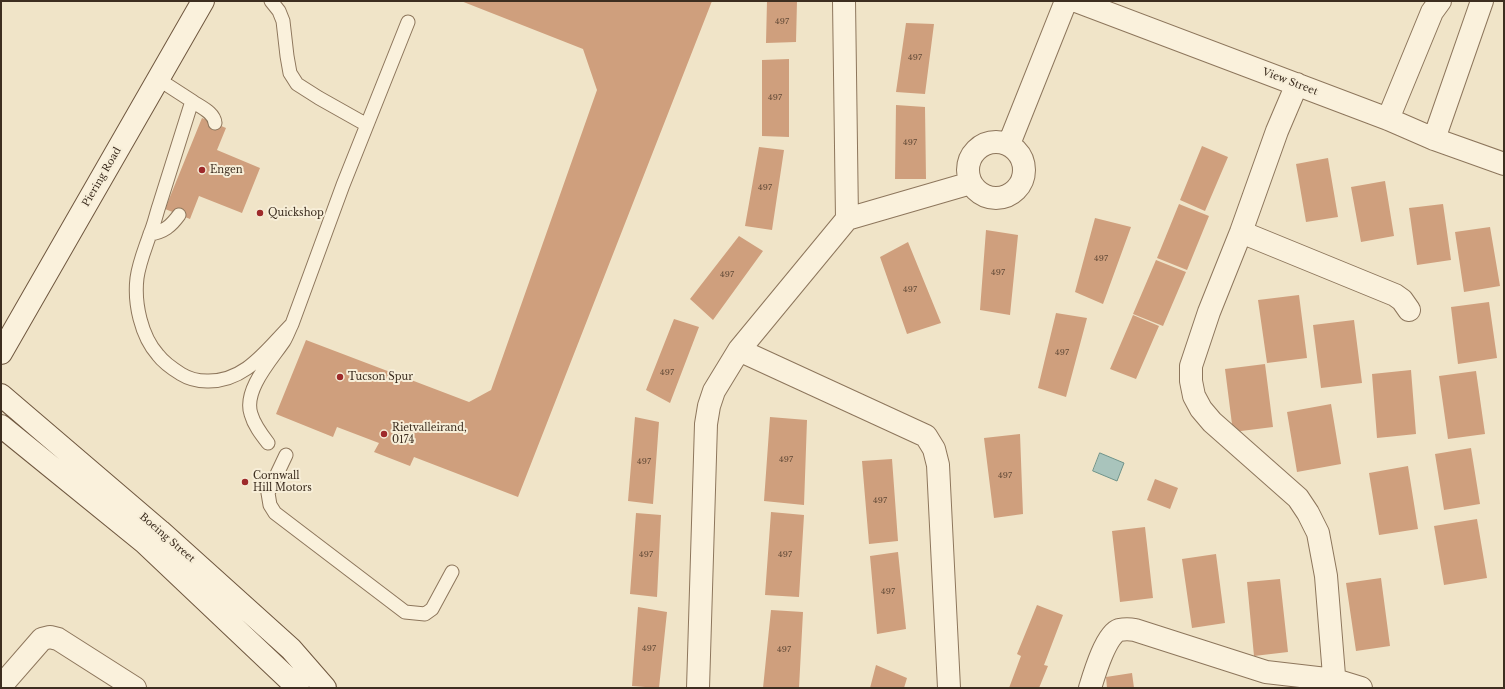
<!DOCTYPE html>
<style>
body{margin:0}
#map{position:relative;width:1505px;height:689px;overflow:hidden;background:#f0e4c8;font-family:"Libre Baskerville",serif}
canvas{display:block}
.frame{position:absolute;inset:0;border:2px solid #3d2e20;pointer-events:none}
</style>
<div id="map">
<canvas width="1505" height="689"></canvas>
<div class="frame"></div>
</div>
<script>
const context = document.querySelector('canvas').getContext('2d');
context.lineJoin = 'round';
function fill(path, color) { context.fillStyle = color; context.fill(path, 'evenodd'); }
function stroke(path, color, width, dash) { context.strokeStyle = color; context.lineWidth = width; context.lineCap = dash ? 'butt' : 'round'; context.setLineDash(dash || []); context.stroke(path); }
function write(font, color, halo, rows, align = 'center') {
  context.font = font + ' "Libre Baskerville",serif'; context.lineWidth = 4; context.setLineDash([]); context.textBaseline = 'middle'; context.strokeStyle = halo; context.fillStyle = color; for (const [text, x, y, turn = 0] of rows) {
    context.save(); context.translate(x, y); context.rotate((+turn || 0) * Math.PI / 180); context.textAlign = isNaN(turn) ? turn : align; if (halo) context.strokeText(text, 0, 0); context.fillText(text, 0, 0); context.restore();
  }
}
const water = new Path2D(`
 M1100,453L1124,463L1117,481L1093,471Z`);
fill(water, '#a9c4bc');
stroke(water, '#6f938a', 1);
fill(new Path2D(`
 M461,1H712L518,497L414,457L410,466L374,452L379,443L337,427L333,437L276,414L306,340L469,402L491,390L597,90L583,49Z
 M767,1H797L796,42L766,43Z
 M906,23L934,24L925,94L896,92Z
 M789,59V137L762,136V60Z
 M896,105L925,107L926,179H895Z
 M202,118L226,128L217,150L260,168L242,213L199,196L190,219L165,209Z
 M1202,146L1228,157L1205,211L1180,200Z
 M759,147L784,150L772,230L745,226Z
 M1328,158L1338,217L1306,222L1296,164Z
 M1385,181L1394,236L1361,242L1351,187Z
 M1179,204L1209,216L1187,270L1157,258Z
 M1443,204L1451,260L1417,265L1409,208Z
 M1095,218L1131,227L1103,304L1075,292Z
 M1490,227L1500,286L1464,292L1455,232Z
 M986,230L1018,235L1010,315L980,310Z
 M739,236L763,251L713,320L690,299Z
 M908,242L941,323L907,334L880,257Z
 M1156,260L1186,272L1163,326L1133,314Z
 M1299,295L1307,358L1267,363L1258,300Z
 M1489,302L1497,358L1458,364L1451,307Z
 M1056,313L1087,318L1066,397L1038,388Z
 M1133,315L1159,326L1136,379L1110,369Z
 M674,319L699,327L670,403L646,390Z
 M1354,320L1362,383L1321,388L1313,325Z
 M1265,364L1273,427L1233,432L1225,369Z
 M1411,370L1416,434L1377,438L1372,374Z
 M1476,371L1485,434L1448,439L1439,376Z
 M1331,404L1341,464L1297,472L1287,412Z
 M635,417L659,422L653,504L628,501Z
 M770,417L807,420L804,505L764,501Z
 M1020,434L1023,514L994,518L984,438Z
 M1471,448L1480,504L1444,510L1435,454Z
 M892,459L898,541L869,544L862,461Z
 M1408,466L1418,529L1379,535L1369,473Z
 M1155,479L1178,488L1170,509L1147,500Z
 M771,512L804,515L799,597L765,595Z
 M636,513L661,515L657,597L630,594Z
 M1477,519L1487,578L1444,585L1434,526Z
 M1145,527L1153,598L1120,602L1112,531Z
 M898,552L906,629L877,634L870,556Z
 M1216,554L1225,623L1192,628L1182,559Z
 M1381,578L1390,646L1356,651L1346,583Z
 M1280,579L1288,652L1254,656L1247,582Z
 M1037,605L1063,615L1044,665L1048,666L1039,688H1009L1021,656L1017,654Z
 M638,607L667,612L659,688L632,686Z
 M771,610L803,612L799,688H763Z
 M876,665L907,678L904,688H870Z
 M1132,673L1134,688H1107L1106,677Z`), '#cf9f7d');
const lane = new Path2D(`
 M271,1L279,11L283,21L287,56L290,73L297,84L319,98L367,125
 M158,79L192,101C181,136 170,171 159,206C156,215 154,225 150,234C145,249 139,263 137,278C134,303 141,336 158,355C164,363 173,369 181,374C189,379 198,381 207,381C246,382 267,349 292,324
 M192,101C200,107 214,112 215,123
 M150,234C164,232 171,226 179,215
 M268,443C261,434 254,425 251,414C243,390 272,359 284,341C287,336 289,330 292,324L343,185L408,22
 M286,455L268,493L270,505L275,513L405,612L425,614L432,609L452,572`);
const street = new Path2D(`
 M844,1L847,219
 M1076,1L1388,119L1434,139L1504,164
 M1297,84L1277,131L1241,232L1209,312L1191,366V381L1194,396L1201,409L1212,422L1298,498L1308,513L1318,533L1326,576L1335,688
 M1388,119L1432,12L1440,1
 M1434,139L1482,1
 M968 170a28 28 0 1 1 56 0a28 28 0 1 1-56 0Z
 M1009,144L1066,1
 M1241,232L1395,295L1402,300L1409,310
 M739,350L926,436L934,449L938,465L949,688
 M1,686L42,639L50,637L58,639L135,688
 M698,688L706,424L709,406L714,391L739,350L847,219L971,183
 M1090,688C1094,675 1106,634 1119,630C1124,629 1130,629 1135,630L1266,672L1335,680L1361,688`);
const secondary = new Path2D(`
 M1,353L203,1
 M1,395L160,531L291,649L325,688
 M1,426L145,543L298,688`);
stroke(lane, '#8d765c', 15);
stroke(street, '#8d765c', 24);
stroke(secondary, '#6f573f', 24);
stroke(lane, '#faf1dc', 13);
stroke(street, '#faf1dc', 22);
stroke(secondary, '#faf1dc', 22);
for (const [x, y, r, color] of [
 [202,170,4,"#9e2a2b"],
 [260,213,4,"#9e2a2b"],
 [340,377,4,"#9e2a2b"],
 [384,434,4,"#9e2a2b"],
 [245,482,4,"#9e2a2b"]
]) { const dot = new Path2D(); dot.arc(x, y, r, 0, 2 * Math.PI); context.fillStyle = color; context.fill(dot); stroke(dot, '#f7eed8', 1.5); }
write('8px', '#624a37', null, [
 ["497",782,22],
 ["497",915,58],
 ["497",775,98],
 ["497",910,143],
 ["497",765,188],
 ["497",1101,259],
 ["497",998,273],
 ["497",727,275],
 ["497",910,290],
 ["497",1062,353],
 ["497",667,373],
 ["497",786,460],
 ["497",644,462],
 ["497",1005,476],
 ["497",880,501],
 ["497",646,555],
 ["497",785,555],
 ["497",888,592],
 ["497",649,649],
 ["497",784,650]
]);
write('10px', '#3d2e20', '#f7eed8', [
 ["View Street",1290,82,21],
 ["Piering Road",102,177,-60],
 ["Boeing Street",167,538,41]
]);
write('10px', '#3d2e20', '#f7eed8', [
 ["Engen",210,170],
 ["Quickshop",268,213],
 ["Tucson Spur",348,377],
 ["Rietvalleirand,",392,428],
 ["0174",392,440],
 ["Cornwall",253,476],
 ["Hill Motors",253,488]
], 'left');
</script>
